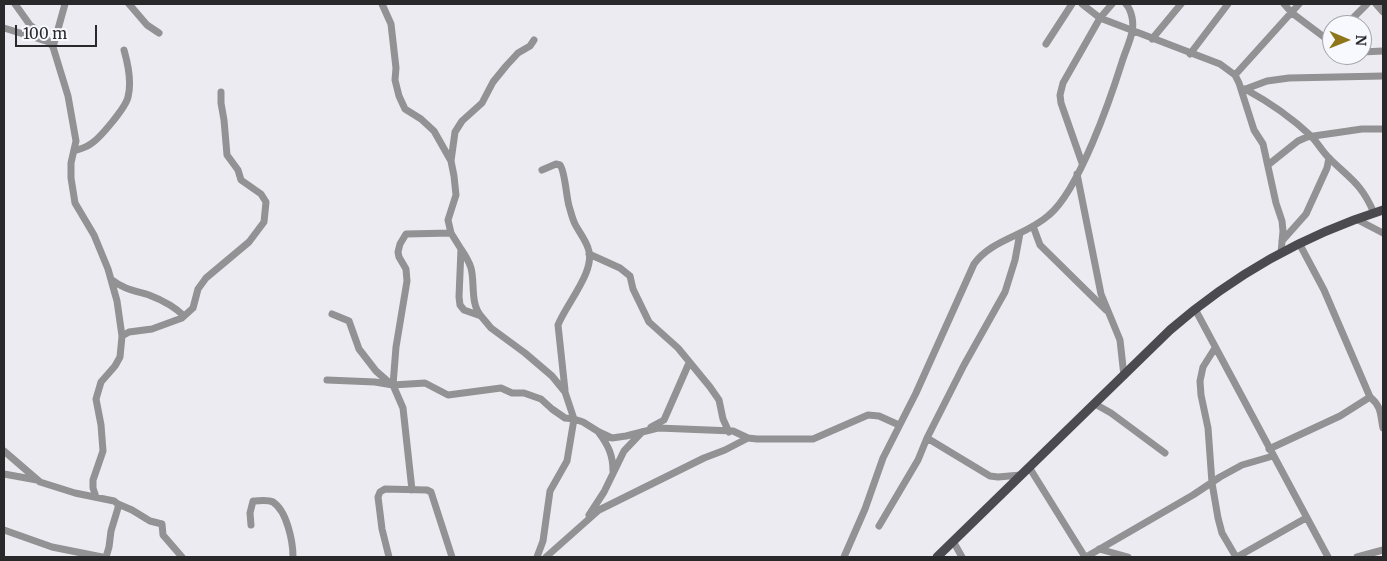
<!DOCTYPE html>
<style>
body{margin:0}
#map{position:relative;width:1387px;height:561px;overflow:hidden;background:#ebebf1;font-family:Merriweather,serif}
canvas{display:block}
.frame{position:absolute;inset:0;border:5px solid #29292c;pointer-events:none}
.north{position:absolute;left:1322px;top:15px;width:50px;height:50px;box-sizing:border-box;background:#f8f8ff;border:1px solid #a5a5ab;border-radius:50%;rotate:91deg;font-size:14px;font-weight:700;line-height:20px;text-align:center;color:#29292c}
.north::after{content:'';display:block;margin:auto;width:18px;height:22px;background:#8f761b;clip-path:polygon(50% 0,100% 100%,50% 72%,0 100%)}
.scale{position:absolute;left:15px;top:25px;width:82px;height:22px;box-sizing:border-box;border:2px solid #29292c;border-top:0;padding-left:6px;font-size:15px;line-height:18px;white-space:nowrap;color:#29292c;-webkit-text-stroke:4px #f8f8ff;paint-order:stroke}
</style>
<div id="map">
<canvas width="1387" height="561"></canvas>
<div class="frame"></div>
<div class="north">N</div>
<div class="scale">100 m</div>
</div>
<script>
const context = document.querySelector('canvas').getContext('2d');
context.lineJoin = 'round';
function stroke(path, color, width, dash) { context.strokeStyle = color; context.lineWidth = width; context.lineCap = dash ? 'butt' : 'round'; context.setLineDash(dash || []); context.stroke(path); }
stroke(new Path2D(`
 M15,4L30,25L44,36L53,47L68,96L76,141L71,163V178L75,203L94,235L108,269L117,301L122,336L120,357L115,366L101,382L96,399L101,425L103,451L93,480V488L96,497
 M129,4L147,25L159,33
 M382,4L391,24L396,68L395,80L399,96L405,109L421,119L434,131L451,161L454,176L456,195L448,220L451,233
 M1082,4L1100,18L1220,64L1235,75L1239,83L1254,130L1263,144L1276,203L1282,221L1283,231L1281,253
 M1284,4L1292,13L1332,43
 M1376,4L1383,12
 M1346,25L1367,4
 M4,28L49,42
 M1152,39L1181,4
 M1046,44L1072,4
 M53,47L65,4
 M1362,52L1383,51
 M1190,54L1228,4
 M1235,75L1299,4
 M1245,89C1269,102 1291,117 1311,136C1318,143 1323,153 1331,160C1352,180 1362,185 1374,213
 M1243,90L1267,81L1289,78L1383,76
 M74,151C79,149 85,148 89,145C99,140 126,107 128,97C132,82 128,64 124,50
 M451,161L455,132L462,121L482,103L493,82L506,66L518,53L530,46L534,40
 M1082,163L1061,103L1060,95L1063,83L1100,18L1112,4
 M1268,165L1298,141L1307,137L1362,129H1383
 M542,170L556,164L560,165C565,171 566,195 569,206C571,212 572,218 575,224C579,232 585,239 588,248C597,270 566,304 558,325L565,390
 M1077,174L1101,294L1120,340L1124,376
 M1356,219L1383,233
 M1033,226L1040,245L1106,310
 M1282,241L1306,214L1327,168L1329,158
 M1299,243L1324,290L1370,397C1382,407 1380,414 1383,428
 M461,249C465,255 469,261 471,268C475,282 470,304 481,316
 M589,254L620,268L630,276L633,289L649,322L678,348L710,387L719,400L723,419L729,432
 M112,280C123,289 136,291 149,295C162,300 174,306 184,316
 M1195,309L1328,557
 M332,314L349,321L359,349L376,371L392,385
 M122,336L129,332L152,329L182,318L193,308L198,289L206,278L249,242L264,222L266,202L261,194L241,180L238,170L227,155L224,120L221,103V92
 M1215,348L1203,367L1200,381L1201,395L1208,428L1212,483L1218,518L1222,533L1236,557
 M327,380L375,382L393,385L425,383L448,395L501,388L512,393H524L541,399L552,409L565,418L574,419L565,392L552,376L525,353L491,328L481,316L464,310L460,305L459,297L461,249L451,233L406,234L400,244L398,252L399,257L406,269L407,281L396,347L393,385L403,408L412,490
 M1095,404L1111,413L1165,453
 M651,427L664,420L689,363
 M599,433C608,445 613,455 613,471
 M927,438L990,476L998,477L1021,475
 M1269,449L1340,416L1370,397
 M4,451L40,482L75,493L114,501L118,504V508L111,531L109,547L106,557
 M1029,467L1085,557
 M4,474L37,480
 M118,504L132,510L150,521L162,524L163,535L182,557
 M589,515L604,492L624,451L642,432
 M251,525L250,513L253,501C259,501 267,499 273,502C287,511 293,542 293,557
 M879,526L918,460L927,438L964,365L1005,292L1015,260L1020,233
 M4,530L52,547L102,557
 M953,541L962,557
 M1099,549L1128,557
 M389,557L382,529L378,497L380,492L385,489L427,490L431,492L452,557
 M537,557L543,541L550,491L567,461L574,419L583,422L599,432L612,438L626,436L658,428L733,431L748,438L757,439H813L868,415L879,416L899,425
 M546,557L599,510L704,458L725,450L748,438
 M844,557L865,509L883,458L916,393L974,264C992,239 1026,236 1049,215C1079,190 1110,100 1122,62C1125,52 1130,42 1132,32C1134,23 1132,11 1126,4
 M1086,557L1193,495L1220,477L1242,465L1273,456
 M1237,557L1306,518
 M1357,557L1383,550`), '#929295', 7);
stroke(new Path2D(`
 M937,557L1170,330C1232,276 1304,235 1383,210`), '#4b4b4f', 9);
</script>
